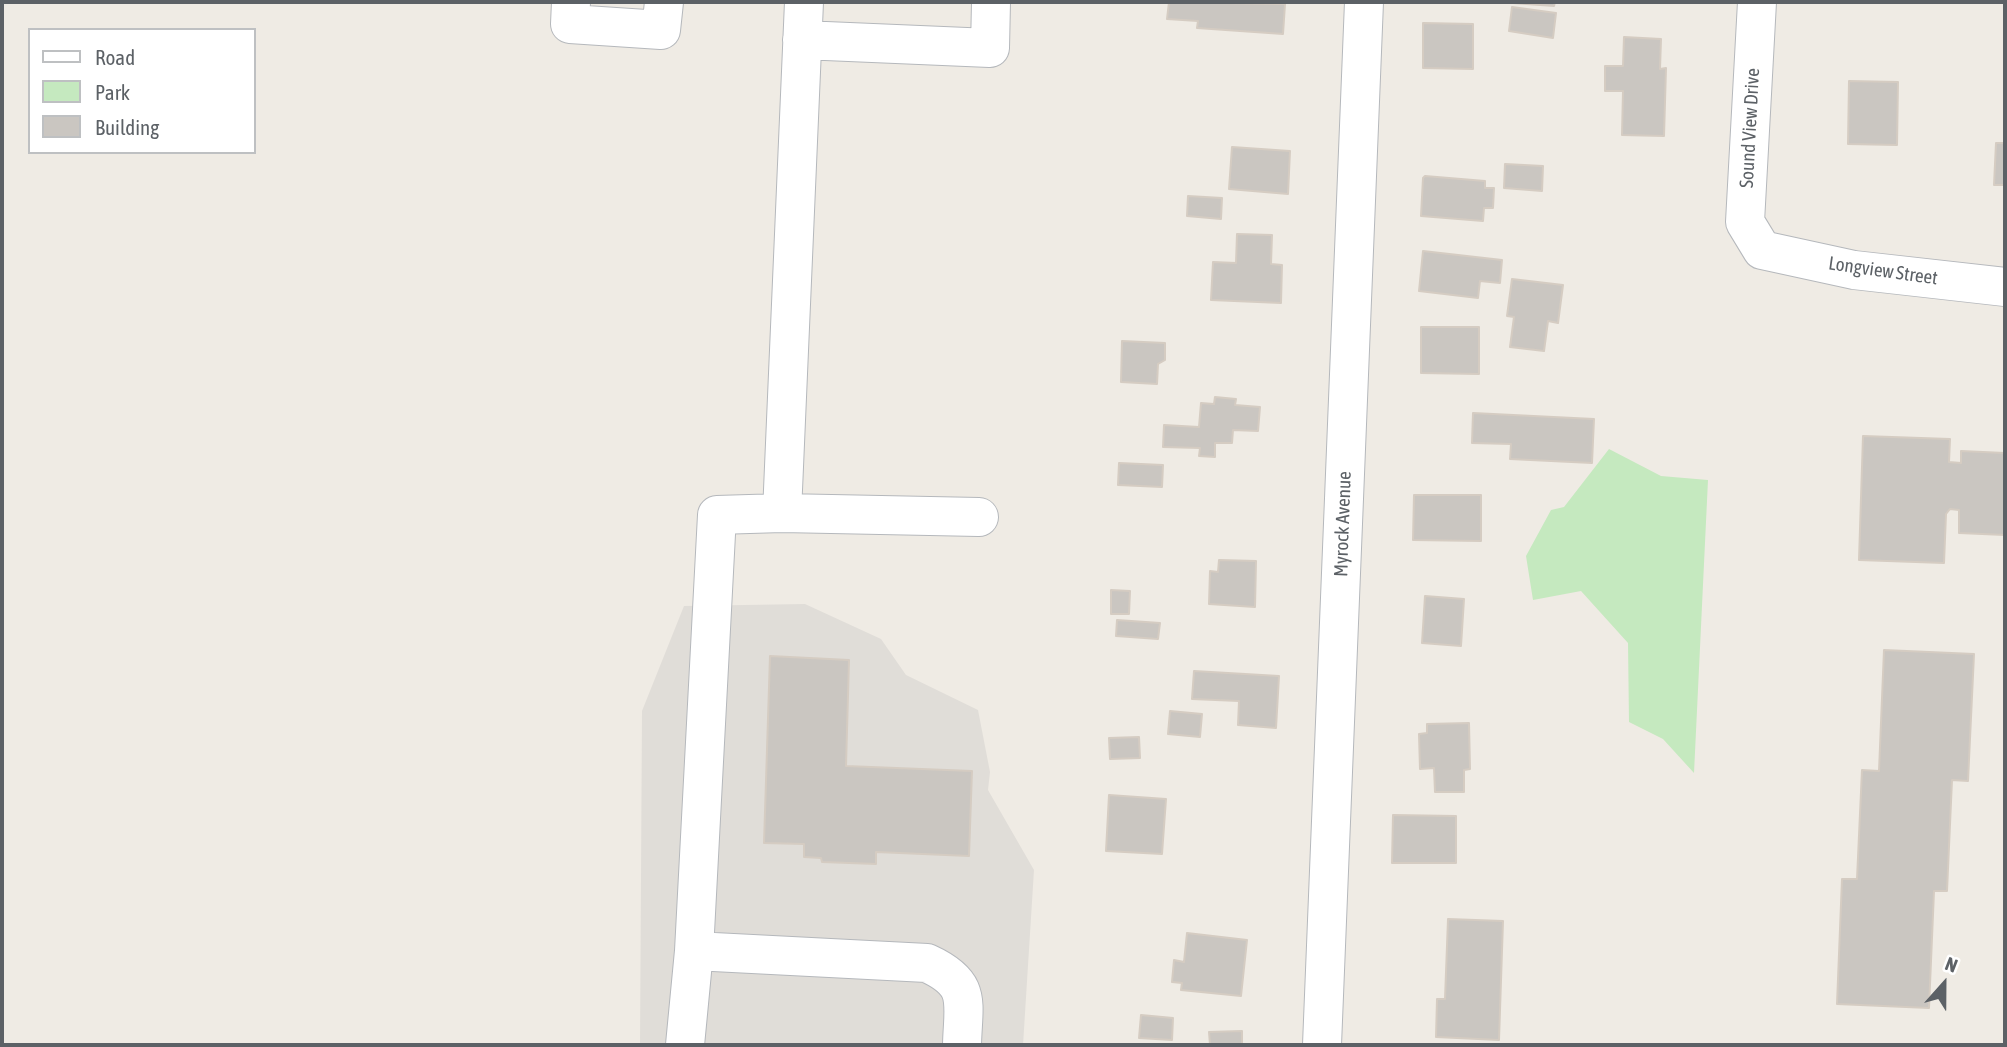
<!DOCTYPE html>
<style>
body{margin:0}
#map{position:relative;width:2007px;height:1047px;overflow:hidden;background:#efebe4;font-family:"Asap Condensed",sans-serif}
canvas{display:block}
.frame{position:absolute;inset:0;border:4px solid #5c6166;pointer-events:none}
.legend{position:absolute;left:28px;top:28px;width:228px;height:126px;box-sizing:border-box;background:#fff;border:2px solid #bec0c2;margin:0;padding:9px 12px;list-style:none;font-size:21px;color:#5c6166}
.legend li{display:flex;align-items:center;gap:14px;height:35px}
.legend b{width:35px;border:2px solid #bec0c2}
.north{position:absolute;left:1909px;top:949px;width:70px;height:70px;-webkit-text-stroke:5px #fff;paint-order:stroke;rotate:21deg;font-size:19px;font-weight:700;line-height:28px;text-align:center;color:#5c6166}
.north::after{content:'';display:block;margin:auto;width:24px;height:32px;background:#5c6166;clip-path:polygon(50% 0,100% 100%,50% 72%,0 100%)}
</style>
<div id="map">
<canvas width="2007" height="1047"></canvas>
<div class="frame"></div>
<ul class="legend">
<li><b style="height:9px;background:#fff"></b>Road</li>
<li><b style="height:19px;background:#c5e9bf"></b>Park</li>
<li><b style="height:19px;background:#cac6c1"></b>Building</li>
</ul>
<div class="north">N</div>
</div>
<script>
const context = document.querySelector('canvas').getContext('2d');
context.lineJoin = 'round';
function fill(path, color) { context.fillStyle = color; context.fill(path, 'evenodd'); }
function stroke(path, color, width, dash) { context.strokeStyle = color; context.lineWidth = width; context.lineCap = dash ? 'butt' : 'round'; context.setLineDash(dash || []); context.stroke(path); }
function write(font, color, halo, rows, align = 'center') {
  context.font = font + ' "Asap Condensed",sans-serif'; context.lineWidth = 5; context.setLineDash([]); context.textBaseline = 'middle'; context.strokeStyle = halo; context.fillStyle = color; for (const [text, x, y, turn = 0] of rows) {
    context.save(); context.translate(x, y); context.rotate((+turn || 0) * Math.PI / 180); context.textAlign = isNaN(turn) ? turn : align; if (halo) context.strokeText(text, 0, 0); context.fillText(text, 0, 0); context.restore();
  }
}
fill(new Path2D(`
 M805,604L881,639L906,675L978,710L990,772L988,790L1034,870L1023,1045H640L642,711L684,606Z`), '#e0ddd8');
fill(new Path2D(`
 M1609,449L1661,476L1708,480L1694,773L1663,739L1629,722L1628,643L1581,591L1533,600L1526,556L1551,510L1564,507Z`), '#c5e9bf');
const building = new Path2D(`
 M1169,2L1285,4L1283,34L1197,28L1198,21L1167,19Z
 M1499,2H1555L1554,6Z
 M1512,7L1556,13L1553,38L1509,31Z
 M1423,23L1473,24V69L1423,68Z
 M1624,37L1661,39L1660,69L1666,68L1664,136L1622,135L1623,91H1605V66H1623Z
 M1849,81L1898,82L1897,145L1848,144Z
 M1996,143H2005V185H1994Z
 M1232,147L1290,151L1288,194L1229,189Z
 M1505,164L1543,166L1542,191L1504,188Z
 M1425,176L1485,181V188H1494L1493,208H1484L1483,221L1421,216L1423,178Z
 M1188,196L1222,198L1221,219L1187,216Z
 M1237,234L1272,235L1271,264L1282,265L1281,303L1211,300L1213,262L1236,263Z
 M1423,251L1502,260L1500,283L1480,281L1478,298L1419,291Z
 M1512,279L1563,285L1558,323L1548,321L1544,351L1510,347L1514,317L1507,316Z
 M1421,327H1479V374L1421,373Z
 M1122,341L1165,343V360L1158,364L1157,384L1121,382Z
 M1215,397L1236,399L1235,405L1260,407L1258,431L1233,430L1232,443H1215V457L1199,456L1200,448L1163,447L1164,425L1199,427L1201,403L1214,404Z
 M1473,413L1594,419L1592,463L1510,459L1511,444L1472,443Z
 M1863,436L1950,439L1949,462L1961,463V451L2005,453V535L1959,533V510L1950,509L1946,514L1944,563L1859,560Z
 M1119,463L1163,465L1162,487L1118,485Z
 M1414,495H1481V541L1413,540Z
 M1219,560L1256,561L1255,607L1209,604L1210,571L1218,572Z
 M1111,590L1130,591L1129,614H1111Z
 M1425,596L1464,599L1461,646L1422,643Z
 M1117,620L1160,623L1158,639L1116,636Z
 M1884,650L1974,654L1968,781L1952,780L1947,891H1934L1929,1008L1837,1004L1842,879H1857L1862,770L1879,771Z
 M770,656L849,660L846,766L972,771L969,856L876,852V864L822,862L821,858L804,857V844L764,843Z
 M1194,671L1279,676L1276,728L1238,725L1239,701L1192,699Z
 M1170,711L1202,714L1200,737L1168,734Z
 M1469,723L1470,769L1464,770V792H1435L1434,768L1420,769L1419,734L1427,733V724Z
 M1139,737L1140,758L1110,759L1109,738Z
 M1109,795L1166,799L1162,854L1106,851Z
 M1393,815L1456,816V863H1392Z
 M1448,919L1503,921L1499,1040L1436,1037L1437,999H1445Z
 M1187,933L1247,940L1241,996L1181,990L1182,983L1172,982L1174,960L1184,962Z
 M1141,1015L1173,1018L1172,1040L1139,1038Z
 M1242,1031V1045H1210L1209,1032Z`);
fill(building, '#cac6c1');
stroke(building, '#d5ccc2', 2);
const minor = new Path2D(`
 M571,2L570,24L661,30L664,2
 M804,2L782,513L979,517
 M1757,2L1745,222L1762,250L1854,270L2005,287
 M802,40L990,48L991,2
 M694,951L927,963C973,984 963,1002 962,1045
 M685,1045L694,951L717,515L782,513
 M1322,1045L1364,2`);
stroke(minor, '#b5b8bc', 40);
stroke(minor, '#fff', 38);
write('19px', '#5c6166', '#fff', [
 ["Sound View Drive",1750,128,-87],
 ["Longview Street",1883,271,8],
 ["Myrock Avenue",1343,524,-88]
]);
</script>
